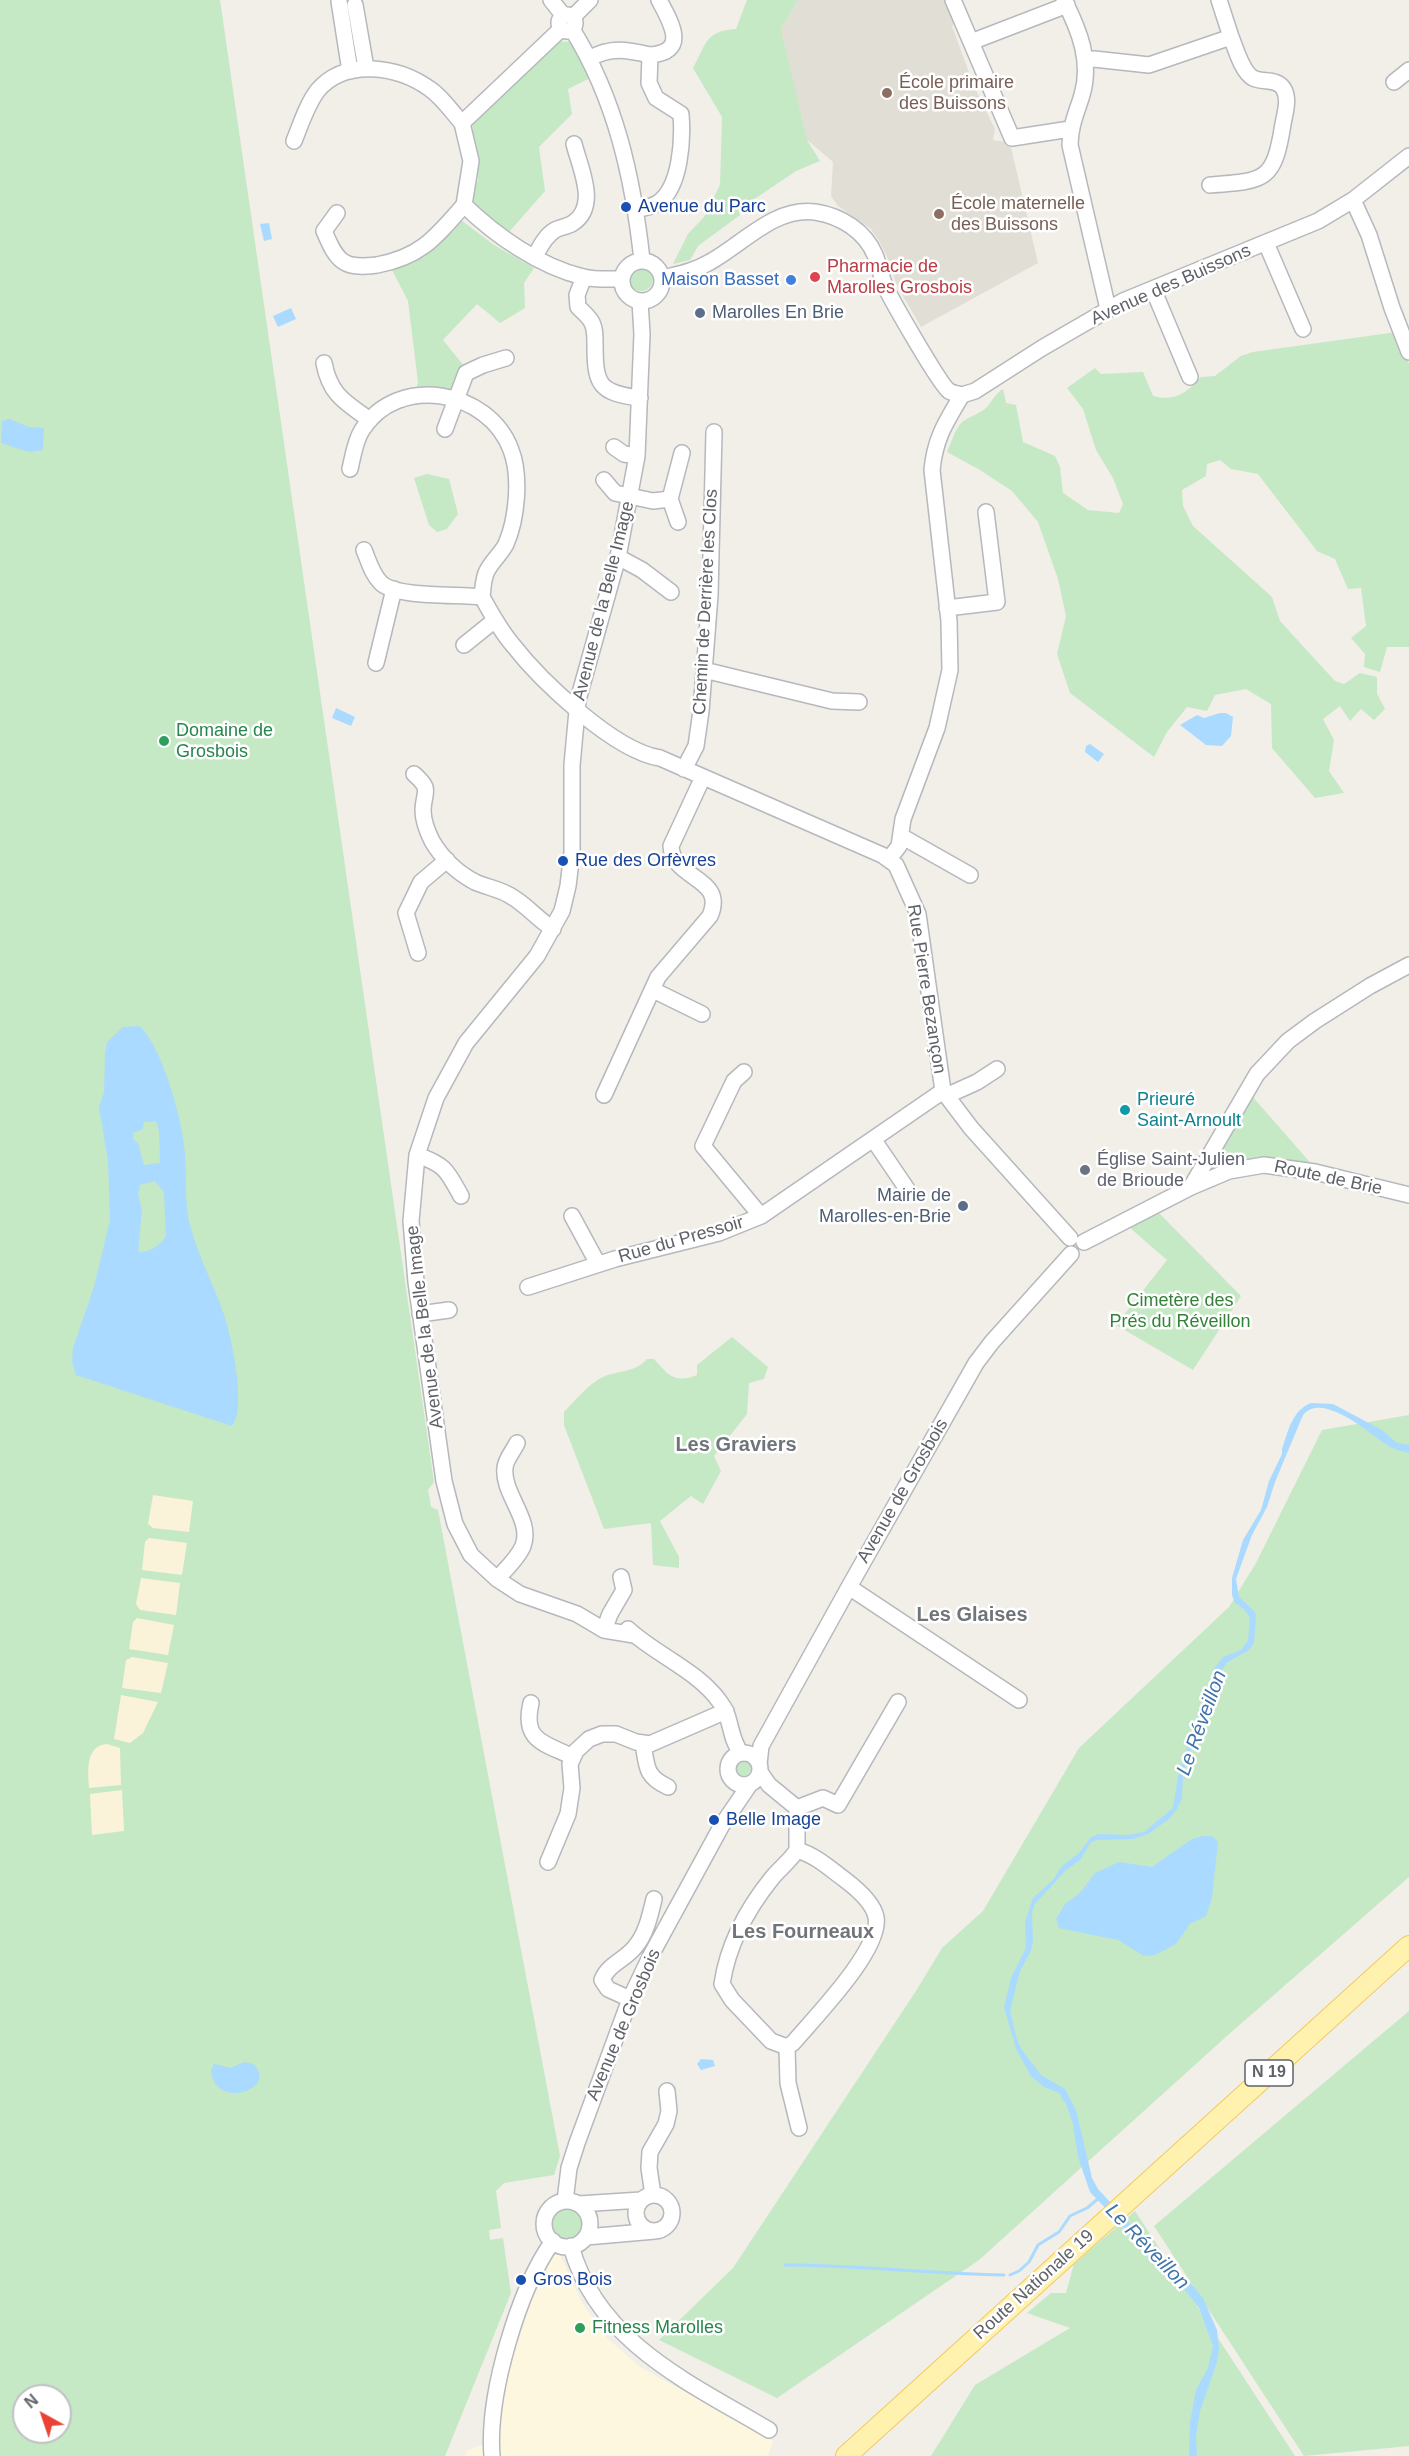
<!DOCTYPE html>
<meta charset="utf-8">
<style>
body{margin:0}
#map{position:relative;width:1409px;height:2456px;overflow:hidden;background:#f1efe8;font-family:Arial,sans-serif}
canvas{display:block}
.north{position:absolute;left:12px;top:2384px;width:60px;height:60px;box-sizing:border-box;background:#fff;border:2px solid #bfc1c3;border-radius:50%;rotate:320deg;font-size:16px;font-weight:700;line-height:24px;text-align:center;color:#5f6368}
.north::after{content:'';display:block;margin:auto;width:21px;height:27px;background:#ea4335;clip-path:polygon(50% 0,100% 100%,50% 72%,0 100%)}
</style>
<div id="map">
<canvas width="1409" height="2456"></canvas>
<div class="north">N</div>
</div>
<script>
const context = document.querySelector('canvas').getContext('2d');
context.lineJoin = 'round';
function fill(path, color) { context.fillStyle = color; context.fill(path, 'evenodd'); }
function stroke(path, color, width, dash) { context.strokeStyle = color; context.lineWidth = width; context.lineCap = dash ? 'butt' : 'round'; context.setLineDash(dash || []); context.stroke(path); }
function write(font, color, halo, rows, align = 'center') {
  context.font = font + ' Arial,sans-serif'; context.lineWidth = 5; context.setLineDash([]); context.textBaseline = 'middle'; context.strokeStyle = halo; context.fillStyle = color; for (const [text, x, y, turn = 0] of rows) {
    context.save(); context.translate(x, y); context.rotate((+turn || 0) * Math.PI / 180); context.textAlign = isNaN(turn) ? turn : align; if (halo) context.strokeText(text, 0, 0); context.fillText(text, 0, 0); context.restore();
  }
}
fill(new Path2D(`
 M558,2251L582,2303L608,2339L640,2367L773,2441L768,2456H465L468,2450L498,2439L501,2393L536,2284L552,2252Z`), '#fef7e0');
fill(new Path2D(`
 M798,0H950L957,21L952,26L974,86L995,129L993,140L1010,143L1038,263L921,327L896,284L890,263L879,241L871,229L838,206L831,196L833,162L806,139L781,29Z`), '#e1ded6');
fill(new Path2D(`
 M0,0H220L434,1482L428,1490L431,1507L438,1510L560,2156L554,2175L504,2183L496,2191L501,2228L489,2230L490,2240L503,2238L511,2293L445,2456H0ZM24,2396H60V2432H24Z
 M747,0H798L781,29L807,140L820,161L796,171L738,210L740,215L698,246L690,260L673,264L688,234L704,217L720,185L722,117L693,68C707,43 705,31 736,29Z
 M555,41L570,42L592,77L568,89L572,114L539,147L545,191L509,232L490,223L470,205L478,179L472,123Z
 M461,220L494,245L534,268L524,283L525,308L500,323L477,304L443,340L464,366L452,390L416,389L418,382L408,301L390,266L435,244Z
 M629 279a12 12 0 1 1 24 0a12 12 0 1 1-24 0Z
 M1397,332L1409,364V647H1387L1380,672L1364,667L1365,654L1351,638L1366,626L1361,588L1348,589L1335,559L1317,551L1258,474L1231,469L1220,460L1207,464L1206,476L1182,490L1183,506L1193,526L1272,597L1280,621L1335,681L1344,684L1360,673L1377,677V694L1385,709L1374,720L1361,709L1350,721L1340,706L1323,719L1334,740L1329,771L1344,793L1315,798L1272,748L1271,704L1246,689L1215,695L1207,711L1187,707L1167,732L1154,757L1070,693L1057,654L1066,616L1058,579L1038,522L1012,491L980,470L947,452C951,443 955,429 962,422C970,416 980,414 987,407C993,400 995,394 1003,389L1006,403L1016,405L1023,442L1055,456L1060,467L1063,493L1088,510L1119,513L1123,504L1113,478L1096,450L1083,409L1067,388L1095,368L1101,374L1143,372L1153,396C1175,402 1186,393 1201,377L1215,376L1241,356L1253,352Z
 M427,474L449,479L458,514L447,529L437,532L429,525L414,478Z
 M1252,1096L1314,1167L1208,1170Z
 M1159,1213L1241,1296L1193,1370L1116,1325L1167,1260L1129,1227Z
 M732,1337L768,1367L764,1379L749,1383L747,1414L714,1456L721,1471L703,1504L691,1496L660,1521L679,1557V1568L653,1565L651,1523L604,1529L564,1425V1412C576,1400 588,1384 603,1377C619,1370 635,1373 647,1359H654C668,1375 675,1384 697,1375V1365Z
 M1409,1415V1877L1228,2035L979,2260L777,2398L659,2340L733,2268L916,1991L942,1948L983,1911L1079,1748L1229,1607L1256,1563L1322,1430Z
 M735 1768a8 8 0 1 1 16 0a8 8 0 1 1-16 0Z
 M1409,2011V2446L1304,2456L1154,2226Z
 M552 2224a15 15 0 1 1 30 0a15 15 0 1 1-30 0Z
 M1135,2211L1295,2456H931L975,2385L1070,2328L1027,2313L1051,2293H1066L1074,2264Z`), '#c5e8c5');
fill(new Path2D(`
 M153,1495L193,1501L189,1532L153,1528L148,1524Z
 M149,1538L187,1543L182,1575L142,1570L145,1542Z
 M141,1578L180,1583L176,1615L140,1610L136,1604Z
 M137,1618L174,1625L168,1655L129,1649L133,1622Z
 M132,1657L168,1663L161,1693L122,1688L126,1660Z
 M121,1695L158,1702L143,1733L130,1743L114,1739Z
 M107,1744L120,1748L121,1785L89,1788C88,1771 85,1746 107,1744Z
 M122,1790L124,1831L92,1835L90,1794Z`), '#fbf3d9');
fill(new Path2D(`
 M269,223L272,239L264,241L260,224Z
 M291,308L296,319L278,327L273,316Z
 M9,419L29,427L44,428L43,450L29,452L1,443L2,421Z
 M336,708L355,717L351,726L332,718Z
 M1220,713H1226L1233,717L1231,736L1222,746L1206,745L1180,725L1197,715L1204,718Z
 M1090,744L1104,754L1098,762L1085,752L1086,746Z
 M139,1026C162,1045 183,1122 185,1153C187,1176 184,1202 190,1225C199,1261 219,1293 228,1328C233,1348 246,1410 232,1426L76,1375L72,1361L73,1348L94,1287L110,1220L108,1161L99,1107L104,1093L105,1055L107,1042L123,1027ZM156,1121L159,1131L160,1163L144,1165L138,1143L133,1139V1133L143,1129L144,1122ZM155,1181L164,1192L166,1236C161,1245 149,1253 138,1252L142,1210L138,1194L140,1185Z
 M1311,1403L1333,1404L1382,1430L1397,1443L1409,1445V1453C1402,1451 1393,1449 1387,1445C1369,1433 1322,1391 1303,1415L1275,1482L1267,1507L1252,1535L1236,1579L1239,1597L1255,1612L1256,1616L1254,1643L1249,1650L1226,1663L1222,1671L1215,1697L1188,1756L1183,1775L1182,1798L1177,1809L1169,1819L1148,1834L1133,1839L1097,1840L1091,1842L1080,1860L1066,1870L1035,1904L1032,1912L1033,1943L1030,1953L1020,1971L1010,2011L1017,2040L1022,2050L1041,2075L1065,2089L1076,2110L1092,2178L1098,2189L1166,2263L1188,2280L1203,2298L1217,2330L1219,2348L1217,2362L1200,2411L1196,2436L1197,2456H1189L1190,2422L1196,2390L1208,2368L1213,2346L1199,2308L1178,2281L1151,2263L1143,2249L1134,2244L1127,2231L1090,2192L1078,2157L1073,2124L1067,2106L1059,2093L1044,2087L1031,2076L1016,2049L1004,2007L1011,1978L1026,1948L1025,1922L1033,1898L1053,1880L1062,1866L1079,1853L1091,1837L1099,1834L1128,1835L1144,1832L1173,1808L1178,1777L1196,1718L1208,1699L1214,1669L1223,1657L1241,1650L1248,1641L1250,1618L1244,1609L1235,1603L1232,1595V1578L1243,1540L1261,1510L1269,1481L1282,1454V1449C1288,1432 1292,1410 1311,1403Z
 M1203,1836H1212L1218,1842L1212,1898L1206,1916L1190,1924L1176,1944L1155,1955L1144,1956L1118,1940L1059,1928L1056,1919L1065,1904L1080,1893L1095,1873L1119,1862L1152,1867L1192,1839Z
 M701,2059L713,2060L715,2066L701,2070L697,2064Z
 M244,2062L253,2064C280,2089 215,2111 211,2071L214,2064L231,2068Z`), '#aadaff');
stroke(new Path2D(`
 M785,2265C858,2265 931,2274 1004,2275
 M1010,2275L1019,2271L1029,2262L1038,2245L1059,2232L1070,2216L1087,2208L1099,2198`), '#aadaff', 3);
const minor = new Path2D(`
 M551,0L563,15
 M953,0L1012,138L1070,129
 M1064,0C1079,30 1092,61 1082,95C1077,112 1070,126 1070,145L1108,309
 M339,1L350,71
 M355,5L366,68
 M559 23a8 8 0 1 1 16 0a8 8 0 1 1-16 0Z
 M573,17L590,0
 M561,29L462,123L471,161L464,205C496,236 539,266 583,277C595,280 609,279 621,279
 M572,29C616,100 633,178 642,260
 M971,42L1067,5
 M650,55C690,52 670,21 659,0
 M589,59C610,46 628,50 650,55L649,83L656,98L681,114C683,139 681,187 658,203C652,207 642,208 636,210
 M1085,60L1094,59L1149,65L1231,37L1219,0
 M1394,82L1409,70
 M294,141C301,124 307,104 318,90C346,58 398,66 430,89C442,97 452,112 462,123
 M1210,185C1266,181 1274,181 1283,124C1285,113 1290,98 1283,88C1276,78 1263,83 1253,78C1242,72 1236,49 1231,37
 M1353,200L1369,235L1392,308L1409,352
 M337,213L324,231C329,242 334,256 344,262C353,268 367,266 377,265C421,257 436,237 464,205
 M1266,243L1303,329
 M535,256C540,247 545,236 555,230C560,227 567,227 573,223C599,206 580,168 574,144
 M622 281a20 20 0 1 1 40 0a20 20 0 1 1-40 0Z
 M584,277L577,295L578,307C582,311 588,316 591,321C595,327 595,336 595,343C595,384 598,393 640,398
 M663,278C679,274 695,271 710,262C743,244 774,207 815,212C841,216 865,231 875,255C879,265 881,276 885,286C891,299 940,385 949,391C952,393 958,394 962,395
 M1153,289L1190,377
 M324,363C330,395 345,402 370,420
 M962,395L975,391L1042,348L1123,301L1318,221L1353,200L1409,156
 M445,429L466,373L483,365L506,358
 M614,447L624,454L637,456
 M350,469C353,456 355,441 362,430C398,373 489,390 511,450C521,476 517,519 506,544C501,554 492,561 487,571C483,578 483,589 482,597
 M604,480L615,493L653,501L670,499
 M678,522L670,499L682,453
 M364,550C369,562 372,574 381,583C397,598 458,594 482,597
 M618,557L642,570L671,592
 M482,597C491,613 500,630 512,644C540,680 614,751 660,758L882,855L896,865L918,914L943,1091L971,1128L1070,1238
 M947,608L997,602L986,512
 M464,645L495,620
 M376,663L394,589
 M704,670L832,701L859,702
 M684,769L696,746L701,711L710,595L714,432
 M414,774C432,790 424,790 423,810C423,820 428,833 432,841C442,858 458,873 475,882C486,887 499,889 509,895C526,904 537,919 553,929
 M901,836L970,875
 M889,859L899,846L903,819L937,728L950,670L949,621L932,470C935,438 946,422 962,395
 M418,953L406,913L421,882L447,860
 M653,990L702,1014
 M744,1072L734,1081L703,1146L761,1216
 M604,1095L658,977L710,916C727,877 672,880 671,846L703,777
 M946,1096L977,1082L997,1069
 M873,1139L907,1189
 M417,1155C446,1165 447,1171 461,1196
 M1191,1187L1257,1074L1288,1041L1315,1021L1370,986L1409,965
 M572,1216L598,1264
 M1084,1242L1191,1187L1229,1171L1264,1165L1315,1172L1409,1195
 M528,1287L615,1259L719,1233L761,1216L943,1091
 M420,1314L449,1310
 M497,1579C506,1569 518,1558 523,1546C533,1520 502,1494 505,1468C505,1460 514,1450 517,1443
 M849,1587L1019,1700
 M628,1629C656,1655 697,1670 720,1702C732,1717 729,1738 741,1753
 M604,1630L610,1614L624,1590L621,1577
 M634,1635L604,1630L577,1614L520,1594L497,1579L471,1555L455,1524L444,1481L416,1282L411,1221L417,1155L436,1098L466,1043L537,956L562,911L568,886L572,852V765L578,700L618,557L637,456L642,334L640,301
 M531,1703C522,1741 544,1743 573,1757
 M643,1743C647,1767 645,1776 668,1787
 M728 1769a16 16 0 1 1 32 0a16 16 0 1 1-32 0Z
 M759,1764L761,1746L849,1587L976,1363L992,1342L1071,1254
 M760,1772L769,1785L797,1808V1850
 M797,1808L823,1798L838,1805L898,1702
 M797,1850C815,1855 829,1868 844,1879C856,1888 873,1902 876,1917C882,1949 814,2018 793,2043L787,2047L771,2041L732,2000L722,1984C728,1944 747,1909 772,1878C780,1868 790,1861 797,1850Z
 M548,1862L568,1814L572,1788L570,1764L576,1751L589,1739L602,1734H616L636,1742L650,1744L726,1711
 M630,1999L608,1989L602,1980C608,1964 625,1960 635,1947C646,1934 650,1916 654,1899
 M787,2047L788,2083L799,2128
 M636 2213a18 18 0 1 1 36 0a18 18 0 1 1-36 0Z
 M653,2195L649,2168L650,2152L666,2124L669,2111L667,2091
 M565,2201L569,2168L577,2143L630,1999L650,1957L722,1825L750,1784
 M544 2224a23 23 0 1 1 46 0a23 23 0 1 1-46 0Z
 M579,2204L641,2200
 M586,2237L655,2231
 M571,2246C597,2342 690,2383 769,2430
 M492,2456C487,2396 518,2290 553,2241`);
const major = new Path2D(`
 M846,2456L1409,1946`);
stroke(minor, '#b5b8bc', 18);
stroke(major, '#f2c960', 22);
stroke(minor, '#fff', 15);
stroke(major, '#fff2af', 20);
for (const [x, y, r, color] of [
 [887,93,6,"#8d6e63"],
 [626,207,6,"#1a4fb4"],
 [939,214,6,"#8d6e63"],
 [815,277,6,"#e0444e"],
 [791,280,6,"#3f7fe0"],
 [700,313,6,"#5c6f8a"],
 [164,741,6,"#2e9e5b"],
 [563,861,6,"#1a4fb4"],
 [1125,1110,6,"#0f9aa8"],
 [1085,1170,6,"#6b7280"],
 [963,1206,6,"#5c6f8a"],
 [714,1820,6,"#1a4fb4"],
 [521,2280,6,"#1a4fb4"],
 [580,2328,6,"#2e9e5b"]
]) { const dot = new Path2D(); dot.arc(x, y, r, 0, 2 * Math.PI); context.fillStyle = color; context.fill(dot); stroke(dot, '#fff', 2); }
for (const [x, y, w] of [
 [1269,2073,48]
]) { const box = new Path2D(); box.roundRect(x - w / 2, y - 13, w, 26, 4.5); context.fillStyle = '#fff'; context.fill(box); stroke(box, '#5f6368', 1.5); }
write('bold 16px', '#5f6368', null, [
 ["N 19",1269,2073]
]);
write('18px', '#785e54', '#fff', [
 ["École primaire",899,83],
 ["des Buissons",899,104],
 ["École maternelle",951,204],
 ["des Buissons",951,225]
], 'left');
write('18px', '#164399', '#fff', [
 ["Avenue du Parc",638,207],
 ["Rue des Orfèvres",575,861],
 ["Belle Image",726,1820],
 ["Gros Bois",533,2280]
], 'left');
write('18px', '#be3a42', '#fff', [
 ["Pharmacie de",827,267],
 ["Marolles Grosbois",827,288]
], 'left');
write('18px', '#366cbe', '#fff', [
 ["Maison Basset",779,280]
], 'right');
write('18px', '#5f6368', '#fff', [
 ["Avenue des Buissons",1171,285,-24],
 ["Avenue de la Belle Image",604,601,-76],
 ["Chemin de Derrière les Clos",706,602,-87],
 ["Rue Pierre Bezançon",926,989,81],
 ["Route de Brie",1328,1178,12],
 ["Rue du Pressoir",681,1240,-16],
 ["Avenue de la Belle Image",425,1327,-97],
 ["Avenue de Grosbois",903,1491,-60],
 ["Avenue de Grosbois",624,2025,-67],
 ["Route Nationale 19",1034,2285,-42]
]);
write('18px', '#4e5e75', '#fff', [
 ["Marolles En Brie",712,313],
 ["Mairie de",951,1196,"right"],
 ["Marolles-en-Brie",951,1217,"right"]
], 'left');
write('18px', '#27864d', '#fff', [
 ["Domaine de",176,731],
 ["Grosbois",176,752],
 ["Fitness Marolles",592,2328]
], 'left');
write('18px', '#0d838f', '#fff', [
 ["Prieuré",1137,1100],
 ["Saint-Arnoult",1137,1121]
], 'left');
write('18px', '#5b616d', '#fff', [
 ["Église Saint-Julien",1097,1160],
 ["de Brioude",1097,1181]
], 'left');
write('18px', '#348238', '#fff', [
 ["Cimetère des",1180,1301],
 ["Prés du Réveillon",1180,1322]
]);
write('bold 20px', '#70757a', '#fff', [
 ["Les Graviers",736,1445],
 ["Les Glaises",972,1615],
 ["Les Fourneaux",803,1932]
]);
write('italic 20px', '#4174aa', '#fff', [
 ["Le Réveillon",1202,1723,-70],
 ["Le Réveillon",1147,2247,46]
]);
</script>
